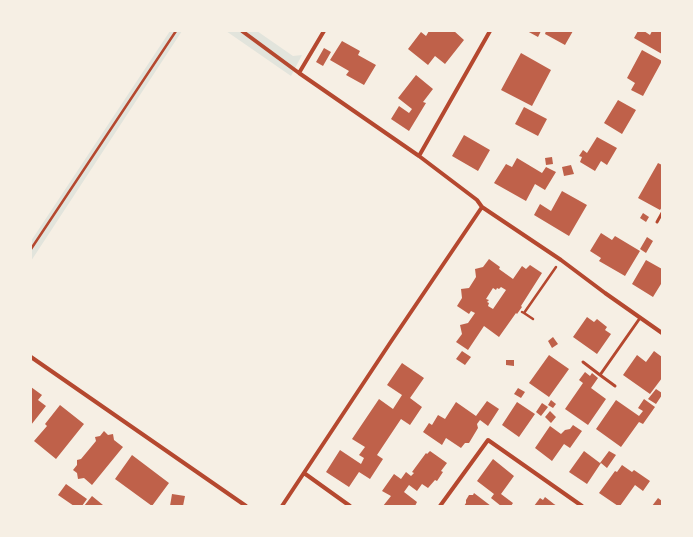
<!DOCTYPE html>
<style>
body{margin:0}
#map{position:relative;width:693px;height:537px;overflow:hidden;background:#f6efe4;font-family:"Noto Serif",serif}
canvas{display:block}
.frame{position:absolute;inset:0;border:32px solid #f6efe4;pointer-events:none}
</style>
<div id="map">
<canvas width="693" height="537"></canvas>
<div class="frame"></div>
</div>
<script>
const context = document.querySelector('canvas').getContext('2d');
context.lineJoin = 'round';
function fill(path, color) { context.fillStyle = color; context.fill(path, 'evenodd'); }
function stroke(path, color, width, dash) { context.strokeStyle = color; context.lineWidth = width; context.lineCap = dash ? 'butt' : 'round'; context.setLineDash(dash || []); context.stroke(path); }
fill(new Path2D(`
 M170,31H182L31,261V241Z
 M226,31H257L293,56L302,55L291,76Z`), '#e2e4dc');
fill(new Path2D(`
 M429,31H454L464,40L445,64L435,56L428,65L408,49L421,32L426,36Z
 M527,31H541L538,37Z
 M546,31H573L565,45L545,34Z
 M638,31H644L650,35L652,31H662V54L634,38Z
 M342,41L360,51L358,55L376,65L364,85L346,75L349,71L330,60Z
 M324,48L331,52L323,66L316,62Z
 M642,50L662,61L643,96L631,90L635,83L627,78Z
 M521,53L551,70L532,106L501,90Z
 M416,75L433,89L423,102L426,103L409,131L391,119L399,106L409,113L412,109L398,98Z
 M618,100L636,110L622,134L604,123Z
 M524,107L547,119L538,136L515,124Z
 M464,135L490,150L478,171L452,156Z
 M597,137L617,148L607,165L601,161L595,171L580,162L582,157L579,156L583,150L587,153Z
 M552,157L553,164L546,165L545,158Z
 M517,158L542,173L546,167L556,172L545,190L535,184L526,201L494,183L506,164L512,167Z
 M658,163L662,165V207L660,210L638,198Z
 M571,165L574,174L564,176L562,167Z
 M562,191L587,205L569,236L534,215L540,204L551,211Z
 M643,213L649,217L646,222L640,218Z
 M601,233L612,240L615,236L640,251L625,276L599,261L601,258L590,251Z
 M647,237L653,241L646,253L640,249Z
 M489,259L500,267L499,269L513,279L522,266L526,269L530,265L542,273L521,306L522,307L517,314L516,313L499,337L484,326L468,350L456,342L462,334L460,325L468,323L475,313L471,311L469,314L457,306L462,298L461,289L469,288L476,277L475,269L483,267ZM501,287L506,290L493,309L488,306L489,303L487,302L489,300L486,299L493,288L496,290L497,288L499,289Z
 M646,260L662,269V285L661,284L653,297L632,284Z
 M587,317L594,322L597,319L607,327L605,330L611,334L597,354L573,337Z
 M553,337L558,344L552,348L548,341Z
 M462,351L471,357L465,365L456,359Z
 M654,351L662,357V378L650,394L623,375L637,355L646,362Z
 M549,355L569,369L549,397L529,383Z
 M506,360H514V366L506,365Z
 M402,363L424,378L410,398L422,407L410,425L401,419L377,455L383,459L370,479L359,472L349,487L326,472L340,450L361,464L364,458L359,455L365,447L352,439L379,399L393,409L402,395L387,385Z
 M585,372L590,376L592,373L598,378L591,388L606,399L588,425L565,409L583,383L579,380Z
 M31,387L42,395L38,400L46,406L31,425Z
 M518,388L525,392L521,398L514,394Z
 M656,389L662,393V395L656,404L648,399Z
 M644,399L655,407L643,424L639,422L621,447L596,429L616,400L639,416L643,411L638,408Z
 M551,400L556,404L553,408L548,405Z
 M487,401L499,409L488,426L480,420L477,424L478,428L469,443H465L461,448L446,438L442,445L423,432L429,423L432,425L438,415L445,419L456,402L476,416Z
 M517,402L535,414L519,437L502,425Z
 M542,403L548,407L541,416L536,412Z
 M60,405L84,424L56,459L34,441L47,426L45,424Z
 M550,411L556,417L551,423L545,417Z
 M573,425L582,431L570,448L564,444L552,461L535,448L550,426L561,434L565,430L570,429Z
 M104,431L108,435L113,434L114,440L123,447L92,485L84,478L78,479L77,473L73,470L77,465V460L81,459L96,441L95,437L100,436Z
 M430,451L447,463L441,471L443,472L437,481L435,480L428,488L422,484L417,491L409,485L404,492L417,502L415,506H383L391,496L382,491L394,474L401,479L406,472L411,476L414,473L412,472L426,453L427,454Z
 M584,451L600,463L609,451L616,455L607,468L601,463L587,484L569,472Z
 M132,455L169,483L152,506L115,479Z
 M493,459L514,476L501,494L513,503L511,506H501L491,498L494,494L477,481Z
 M622,465L632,472L634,470L650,481L643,491L635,485L620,506H618L599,493L615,471L617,472Z
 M66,484L87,499L82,506H74L58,495Z
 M474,493L491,506H464L466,503V500L469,495H473Z
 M172,494L185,496L183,506H170Z
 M92,496L103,505L102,506H84Z
 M545,497L554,504L557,506H534L540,498L543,500Z
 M658,498L662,501V506H652Z`), '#bf614a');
stroke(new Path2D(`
 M31,249L176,31
 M522,312L524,313L556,267
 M524,313L533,319`), '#b5482f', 2.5);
stroke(new Path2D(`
 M657,222L662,213
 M583,362L600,375L640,318
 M600,375L615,386`), '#b5482f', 3);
stroke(new Path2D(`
 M242,31L299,73L419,156L477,200L482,207L561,260L605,293L662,333
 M299,73L324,31
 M419,156L490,31
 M31,357L246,506
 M304,473L350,506
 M282,506L390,343L482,207
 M440,506L488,440L582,506`), '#b5482f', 4);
</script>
